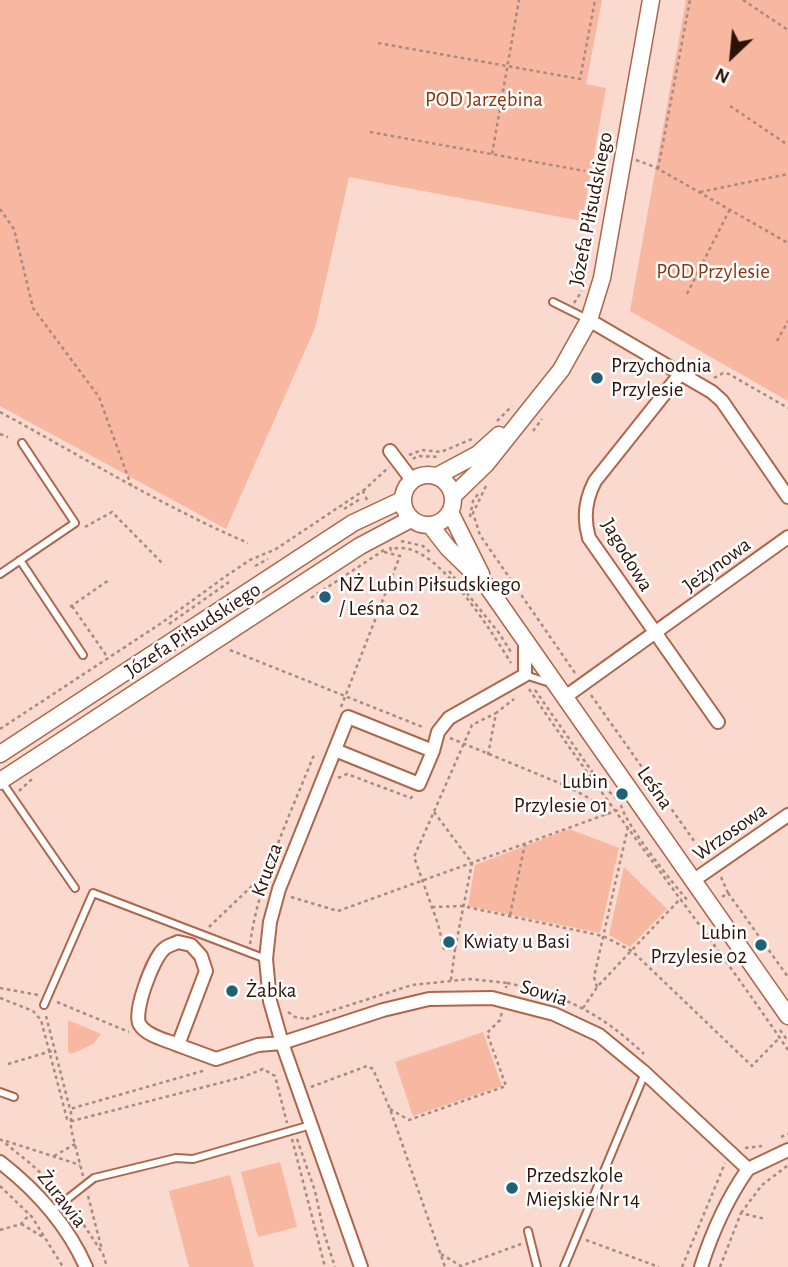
<!DOCTYPE html>
<meta charset="utf-8">
<style>
body{margin:0}
#map{position:relative;width:788px;height:1267px;overflow:hidden;background:#fadace;font-family:"Alegreya Sans",sans-serif}
canvas{display:block}
.north{position:absolute;left:697px;top:21px;width:70px;height:70px;-webkit-text-stroke:5px #fff;paint-order:stroke;rotate:206deg;font-size:19px;font-weight:700;line-height:28px;text-align:center;color:#2e1207}
.north::after{content:'';display:block;margin:auto;width:24px;height:32px;background:#2e1207;clip-path:polygon(50% 0,100% 100%,50% 72%,0 100%)}
</style>
<div id="map">
<canvas width="788" height="1267"></canvas>
<div class="north">N</div>
</div>
<script>
const context = document.querySelector('canvas').getContext('2d');
context.lineJoin = 'round';
function fill(path, color) { context.fillStyle = color; context.fill(path, 'evenodd'); }
function stroke(path, color, width, dash) { context.strokeStyle = color; context.lineWidth = width; context.lineCap = dash ? 'butt' : 'round'; context.setLineDash(dash || []); context.stroke(path); }
function write(font, color, halo, rows, align = 'center') {
  context.font = font + ' "Alegreya Sans",sans-serif'; context.lineWidth = 5; context.setLineDash([]); context.textBaseline = 'middle'; context.strokeStyle = halo; context.fillStyle = color; for (const [text, x, y, turn = 0] of rows) {
    context.save(); context.translate(x, y); context.rotate((+turn || 0) * Math.PI / 180); context.textAlign = isNaN(turn) ? turn : align; if (halo) context.strokeText(text, 0, 0); context.fillText(text, 0, 0); context.restore();
  }
}
fill(new Path2D(`
 M0,0H602L586,84L606,88L582,221L349,177L315,328L226,529L0,406Z
 M686,0H788V401L630,311Z
 M569,829L619,848L600,933L468,906L475,865Z
 M624,867L667,909L630,947L609,935Z
 M68,1020L101,1034L93,1044L71,1054L68,1052Z
 M483,1032L502,1086L413,1116L395,1062Z
 M280,1162L297,1227L258,1237L241,1172Z
 M230,1175L254,1267H189L169,1191Z`), '#f7b7a0');
const service = new Path2D(`
 M553,302L589,320
 M20,560L83,655
 M0,574L75,523L22,443
 M525,675L550,683
 M2,782L75,888
 M44,1005L93,893L266,959
 M0,1092L14,1097
 M52,1211L94,1178L176,1158L193,1159L311,1125
 M528,1231L537,1267
 M564,1267L645,1073`);
const minor = new Path2D(`
 M589,320L712,392L722,401L788,497
 M681,373L595,481C585,500 583,518 589,538L718,722
 M390,451L412,480
 M565,697L788,537
 M335,750L419,784L433,751L348,717L279,889L270,922L266,959L270,1001L282,1043L361,1267
 M433,751L438,732L449,718L525,675V641
 M694,880L788,815
 M178,1045C166,1040 147,1036 140,1025C132,1014 153,958 164,949C167,946 174,944 178,942L191,945L201,956L206,971L178,1045L216,1059L258,1045L282,1043L383,1010L429,999L492,998L554,1014L599,1035L645,1073L748,1169L788,1150
 M0,1162C36,1190 67,1224 86,1267
 M701,1267C712,1232 727,1199 748,1169`);
const tertiary = new Path2D(`
 M403 500a25 25 0 1 1 50 0a25 25 0 1 1-50 0Z
 M437,476L478,454L499,435
 M453,496L486,464L561,370L589,320L602,278L651,0
 M450,512L481,574
 M430,525L448,548L487,586L788,1016
 M0,754L353,523L402,500
 M0,781L360,546L411,519`);
stroke(service, '#ae664b', 10);
stroke(minor, '#ae664b', 16);
stroke(tertiary, '#ae664b', 19);
stroke(new Path2D(`
 M743,0L788,30
 M378,43L580,79L595,0
 M730,106L788,145
 M370,132L585,171
 M492,154L519,0
 M636,160L655,167L788,243
 M658,169L690,0
 M700,192L788,174
 M0,209L14,229L33,308L99,397L132,488
 M687,294L730,209
 M574,303L582,291
 M777,341L788,321
 M714,378L723,373L729,374L788,408
 M0,412C83,457 160,505 248,543
 M497,421L512,406
 M533,431L542,419
 M0,434L8,437
 M409,455L422,450L441,452L472,439
 M413,459L417,456L440,457
 M486,486L473,513L480,535L575,673
 M363,491L389,467
 M344,509L362,498
 M470,517L473,501L478,494L477,492
 M85,527L112,512L164,565
 M401,541L423,546L432,554
 M390,547L391,550C431,532 493,634 511,663
 M255,566L268,559
 M449,571L499,633L511,652
 M311,598L384,550
 M72,606L108,658
 M70,607L109,580
 M169,624L229,582
 M230,650L425,728
 M529,689C612,812 705,927 788,1050
 M535,690L600,783L617,799
 M591,695L704,855
 M341,707L400,556L384,552
 M0,729L160,624L226,576L250,560L276,549L363,491L367,500
 M450,738L569,787L601,805L607,815
 M488,755L496,713L514,699
 M338,778L347,774L411,798L414,794
 M19,791L32,779
 M621,805C625,824 674,885 689,902
 M434,812L472,863L455,949
 M721,877L728,893L722,897
 M728,893L788,977
 M291,897L338,911L621,809
 M432,907L462,906L603,936L632,951L752,1066L780,1037
 M510,915L525,844
 M209,927L255,883L262,882
 M250,944C259,879 289,818 313,757L318,755
 M451,980L455,949H444L438,924L414,857L472,725L496,713
 M507,983C564,995 601,1013 644,1054
 M597,987L594,977L628,827
 M0,988L38,995
 M0,998L33,1011L41,1020L67,1119L72,1121L243,1077L263,1069L275,1076L287,1123
 M57,1002L129,1032
 M583,1008L598,986L681,898
 M288,1012L295,1017L307,1019
 M46,1016L70,1109L206,1070
 M306,1019L412,985L470,979L507,983L506,988
 M780,1030L788,1041
 M8,1064L55,1050
 M311,1087L367,1066L373,1069L390,1109L445,1267
 M390,1109L409,1120L506,1086L487,1033L500,1020L502,1012
 M71,1111V1129L83,1176
 M781,1137L788,1134
 M0,1139L31,1164L62,1193
 M292,1139L325,1267
 M297,1139L315,1191L324,1233L335,1267
 M6,1141L80,1165
 M745,1148L762,1146
 M54,1156L75,1144
 M0,1186L32,1217L63,1267
 M88,1196L102,1250
 M72,1207L103,1254L107,1267
 M741,1213L762,1185L787,1166
 M21,1224L45,1238
 M0,1230L21,1224L30,1214
 M586,1240L659,1267
 M441,1254L461,1266L521,1244
 M682,1267L725,1163
 M720,1267L741,1213L765,1219`), '#a98a7f', 2.5, [3.5, 3.5]);
stroke(service, '#fff', 6);
stroke(minor, '#fff', 12);
stroke(tertiary, '#fff', 16);
for (const [x, y, r, color] of [
 [597,378,7,"#1f6275"],
 [325,597,7,"#1f6275"],
 [622,794,7,"#1f6275"],
 [449,942,7,"#1f6275"],
 [761,945,7,"#1f6275"],
 [232,991,7,"#1f6275"],
 [512,1188,7,"#1f6275"]
]) { const dot = new Path2D(); dot.arc(x, y, r, 0, 2 * Math.PI); context.fillStyle = color; context.fill(dot); stroke(dot, '#fff', 2.5); }
write('21px', '#8d340c', '#fff', [
 ["POD Jarzębina",484,100],
 ["POD Przylesie",713,272]
]);
write('21px', '#2e1207', '#fff', [
 ["Józefa Piłsudskiego",591,209,-79],
 ["Jagodowa",627,555,59],
 ["Jeżynowa",717,565,-36],
 ["Józefa Piłsudskiego",193,630,-33],
 ["Leśna",655,788,55],
 ["Wrzosowa",730,832,-35],
 ["Krucza",267,870,-70],
 ["Sowia",544,993,17],
 ["Żurawia",62,1199,52]
]);
write('21px', '#2e1207', '#fff', [
 ["Przychodnia",611,366],
 ["Przylesie",611,390],
 ["NŻ Lubin Piłsudskiego",339,585],
 ["/ Leśna 02",339,609],
 ["Lubin",608,782,"right"],
 ["Przylesie 01",608,806,"right"],
 ["Lubin",747,933,"right"],
 ["Przylesie 02",747,957,"right"],
 ["Kwiaty u Basi",463,942],
 ["Żabka",246,991],
 ["Przedszkole",526,1176],
 ["Miejskie Nr 14",526,1200]
], 'left');
</script>
